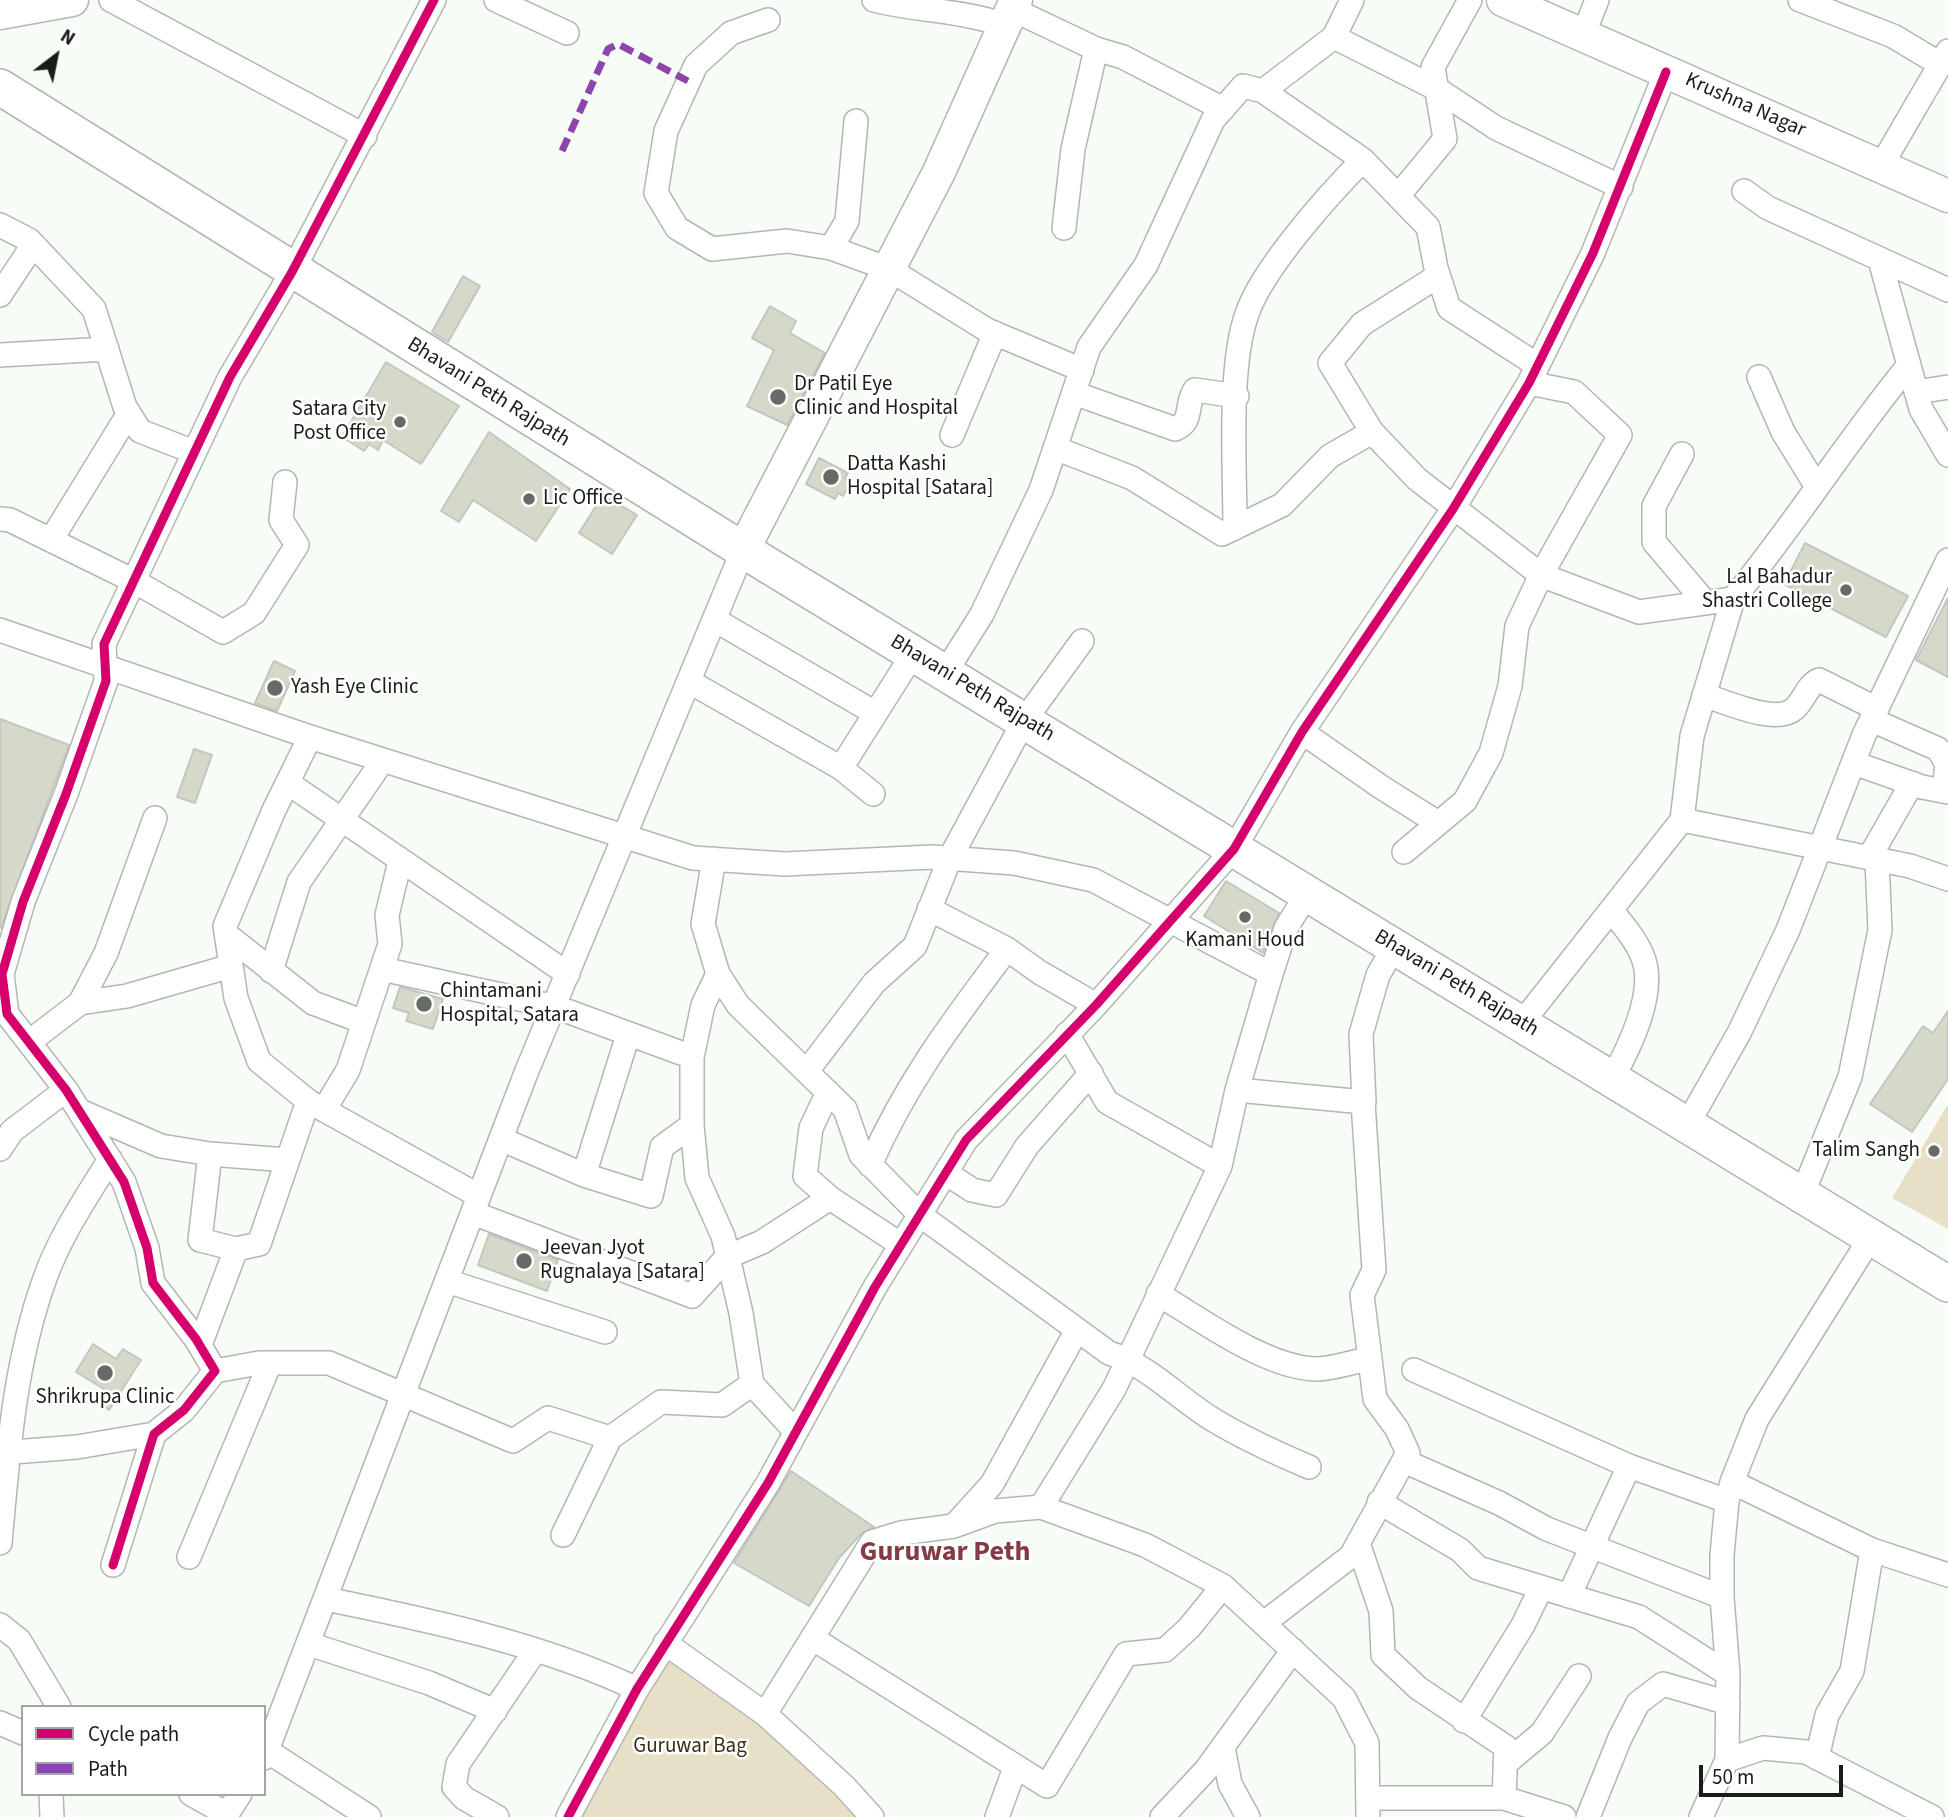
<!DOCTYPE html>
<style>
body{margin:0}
#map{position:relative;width:1948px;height:1817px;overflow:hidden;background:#f7fcf7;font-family:"Source Sans 3",sans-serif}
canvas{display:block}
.legend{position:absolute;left:21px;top:1705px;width:245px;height:91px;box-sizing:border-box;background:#fff;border:2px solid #a3a5a3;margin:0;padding:9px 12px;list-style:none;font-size:21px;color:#191d18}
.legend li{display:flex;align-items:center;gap:14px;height:35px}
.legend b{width:35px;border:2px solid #a3a5a3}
.north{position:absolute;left:21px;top:21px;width:70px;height:70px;-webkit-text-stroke:5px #fff;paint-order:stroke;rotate:32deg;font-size:19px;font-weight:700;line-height:28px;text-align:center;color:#191d18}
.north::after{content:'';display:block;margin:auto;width:24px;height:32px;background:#191d18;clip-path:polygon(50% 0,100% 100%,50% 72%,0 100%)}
.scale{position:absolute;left:1699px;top:1765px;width:144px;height:32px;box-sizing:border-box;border:4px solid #191d18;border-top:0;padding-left:9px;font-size:21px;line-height:24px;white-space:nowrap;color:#191d18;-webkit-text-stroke:5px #fff;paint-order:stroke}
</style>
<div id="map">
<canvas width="1948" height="1817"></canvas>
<ul class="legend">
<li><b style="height:9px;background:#d6006c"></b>Cycle path</li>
<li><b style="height:9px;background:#8e44ad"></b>Path</li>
</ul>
<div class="north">N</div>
<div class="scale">50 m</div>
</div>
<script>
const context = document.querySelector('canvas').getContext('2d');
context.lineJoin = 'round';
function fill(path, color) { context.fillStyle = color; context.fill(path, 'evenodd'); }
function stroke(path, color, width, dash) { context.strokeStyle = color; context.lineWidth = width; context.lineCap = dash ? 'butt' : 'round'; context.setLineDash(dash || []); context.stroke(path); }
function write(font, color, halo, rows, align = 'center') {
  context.font = font + ' "Source Sans 3",sans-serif'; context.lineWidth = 5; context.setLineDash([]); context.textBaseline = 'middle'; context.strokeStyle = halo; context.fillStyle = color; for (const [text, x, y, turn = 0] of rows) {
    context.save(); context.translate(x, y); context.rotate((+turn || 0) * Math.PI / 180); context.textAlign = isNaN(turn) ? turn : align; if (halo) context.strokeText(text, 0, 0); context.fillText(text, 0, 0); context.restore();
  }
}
fill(new Path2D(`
 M1948,1104V1229L1892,1198Z
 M667,1646L872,1817H563Z`), '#e8e0c6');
const building = new Path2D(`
 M463,276L480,286L448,342L432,332Z
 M770,306L796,321L790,333L825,353L787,425L747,406L774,350L752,338Z
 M386,362L459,406L421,464L383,440L378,450L369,444L364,451L342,437Z
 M489,432L570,489L536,541L473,500L459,522L441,511Z
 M819,458L848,473L845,478L851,481L843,496L838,493L835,499L806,484Z
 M603,495L637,515L612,554L579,533Z
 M1805,543L1908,596L1886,637L1784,584Z
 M1948,598V677L1916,660Z
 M274,661L295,671L277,711L255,703Z
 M0,719L69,745L1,928H0Z
 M194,749L212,755L195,803L177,797Z
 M1226,881L1279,913L1263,953L1204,916Z
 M400,987L443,999L433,1029L406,1021L409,1013L393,1008Z
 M1948,1011V1079L1912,1132L1870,1104L1923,1026L1933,1033Z
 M489,1234L558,1260L547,1291L478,1265Z
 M93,1344L116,1359L123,1349L141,1360L109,1410L96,1402L104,1389L76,1372Z
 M791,1471L874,1527L861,1534L839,1558L809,1606L734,1563Z`);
fill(building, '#d5d9ca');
stroke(building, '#c3c6c1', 2);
const street = new Path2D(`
 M111,0L365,136
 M496,0L567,33
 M874,0C918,11 960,10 1004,25
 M1800,0L1893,36L1940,64
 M1012,9L1096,49L1123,57L1223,109
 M768,20L731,33L696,65L666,131L656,193L677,228L712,249L787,241L831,248L889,269L987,330L1082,370
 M1583,35L1597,0
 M1334,37L1437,89L1496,128L1621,187
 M1263,91L1334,37L1352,0
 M1881,166L1948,51
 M1744,191L1768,208L1948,290
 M1398,196L1445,139L1433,67L1470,0
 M0,225L29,240L94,309L125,407L140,431L194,452
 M1064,228L1073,149L1096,49
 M831,248L847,221L856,121
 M1880,260L1921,409L1948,455
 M1438,276L1362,324L1330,363L1372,432L1417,479L1541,575L1639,612L1733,599C1796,523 1847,440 1909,365
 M0,295L33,245
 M0,355L107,349
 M1759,377L1783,432L1817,487
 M1916,392L1948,387
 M1074,393L1175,429C1194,422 1185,403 1195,390L1237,396
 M952,435L995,333
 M1055,448L1132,478L1222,534L1282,505L1330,456L1372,432
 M1682,454L1654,506V542L1705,602
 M0,519L10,520L134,581L223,632L254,613L297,545L281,520L285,482
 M1235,528C1235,469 1228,366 1247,314C1262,269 1329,194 1363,160
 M51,540L129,413
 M715,620L875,713
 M0,630L310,737L693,858L785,864L932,857L1014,863L1093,880L1271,974
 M945,673L982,614L1041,490L1089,347L1146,265L1213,120L1243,86L1263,91L1363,160L1428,227L1436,268L1449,308L1537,365
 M690,682L841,768L873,794
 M1704,695C1726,702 1776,725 1794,709C1804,701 1807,685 1819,680L1877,709
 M1872,720L1938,749L1947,764L1944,791
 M1302,732L1381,787L1438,823
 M310,737L274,810L225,926L236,998L259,1061L308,1101L479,1196
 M1854,763L1922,787L1948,792
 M841,768L913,654
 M288,783L568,974
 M1682,820L1692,736L1733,599
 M1404,852L1465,801L1491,753L1510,686L1517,626L1541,575L1620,435L1574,392L1529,383
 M1869,858L1912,783
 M714,859L703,924L718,974L738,1005L845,1109L861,1155L920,1215L1109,1353C1148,1365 1178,1398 1212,1419C1243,1438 1276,1453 1309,1467
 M929,909L1007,949L1039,972L1096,1005
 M1611,910C1622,924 1635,938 1642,955C1658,991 1629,1048 1612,1079
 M227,935L313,1003L364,1022
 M382,969L556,1007L692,1057
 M271,971L299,882L383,760
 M718,974L703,1005L692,1057V1125L697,1178L723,1236L741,1313L752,1384L796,1432
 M80,1003L127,996L231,966
 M1521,1024L1682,820L1910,866L1948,879
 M1067,1034L1107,1102L1220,1166
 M29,1042L80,1003L106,953L155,818
 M807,1071L874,983L915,946L950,858L1024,721L1082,641
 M1237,1090L1364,1102L1361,1034L1378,975L1394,947
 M828,1092L811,1128L805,1176L830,1198L900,1244
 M324,1110L348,1070L390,944L387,915L400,861
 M80,1111L161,1146L210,1154L287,1160
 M1687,1125L1739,1033L1788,930L1864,735L1948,560
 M501,1139L584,1175L651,1196L662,1147L692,1125
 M0,1149L12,1131L66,1090
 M210,1154L200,1240L236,1249
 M870,1165C907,1081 953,1021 1007,949
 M946,1173L972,1190L996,1195L1027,1146L1091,1073
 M584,1175L628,1035
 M1802,1195L1850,1077L1880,930L1877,860
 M473,1213L692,1296L727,1257L762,1242L830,1198
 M447,1281L605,1332
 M1158,1294C1200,1319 1265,1367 1315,1369C1332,1369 1352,1362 1368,1359
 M200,1345L236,1249L259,1244L308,1101
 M1414,1370L1629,1466L1727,1501
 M215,1371L259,1363H329L513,1441L548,1418L610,1438L661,1402L722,1405L752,1384
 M0,1453L77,1447L154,1434
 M1404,1461L1499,1503L1547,1529L1722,1597
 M1732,1482L1872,1550L1948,1575
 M1379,1502L1460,1550L1478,1568L1639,1617L1728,1674
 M1041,1507L1114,1389L1220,1166L1237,1090L1271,974L1286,928L1307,894
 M954,1526L995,1511L1041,1507L1145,1545L1223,1586L1344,1698L1367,1743L1368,1817
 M563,1535L610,1438
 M0,1543C8,1455 14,1365 44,1281C59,1237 86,1198 110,1159
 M1358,1543L1381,1611L1383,1655L1418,1688L1506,1747L1504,1798
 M189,1557L270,1363
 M113,1565L154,1434L184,1410L215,1371L196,1339L153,1283L147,1248L124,1182L66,1090L7,1014L2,974L23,902L66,794L106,681L104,644L230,377L292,272L434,0
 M1569,1596L1629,1466
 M326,1599C429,1620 542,1644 637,1689
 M1264,1623L1351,1556L1408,1453L1397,1429L1375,1399L1362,1295L1374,1270L1363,1102
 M0,1625L19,1640L59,1707
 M812,1638L1047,1786L1126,1654L1165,1650L1189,1628L1223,1586
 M665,1643L765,1714L844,1786L872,1817
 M309,1644L429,1683L495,1711
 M765,1714L872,1542L901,1533L954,1526L992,1484L1077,1330
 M1464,1721L1523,1625L1541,1588
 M0,1723L23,1733
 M1223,1747L1230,1784L1248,1817
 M269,1752L369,1817
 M264,1758L526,1073L743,550
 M1817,1758L1827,1715L1852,1671L1872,1550
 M1727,1760L1763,1748L1806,1752L1932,1817
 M1505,1764L1542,1733L1579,1676
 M51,1794L52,1817
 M191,1794L227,1814
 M1368,1798H1504L1564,1817
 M225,1817L240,1794
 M497,1817L464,1798L454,1787L458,1764L535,1651
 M568,1817L637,1689L768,1483L875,1287L966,1140L1096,1005L1234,849L1302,732L1453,509L1529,383L1593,253L1666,72
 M997,1817L1015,1768
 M1162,1817L1206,1770L1293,1650
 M1588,1817L1620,1738L1638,1703L1663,1684L1728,1703
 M1701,1817L1727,1760L1728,1674L1722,1597V1555L1727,1501L1732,1482L1757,1419L1871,1237`);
const secondary = new Path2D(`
 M1503,0L1948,196
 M0,13L72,0
 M743,550L939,172L1016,0`);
const primary = new Path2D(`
 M0,87L743,550L1948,1284`);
stroke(street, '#b3b7b3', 26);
stroke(secondary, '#b3b7b3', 35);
stroke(primary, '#b3b7b3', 38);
stroke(street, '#fefffe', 23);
stroke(secondary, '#fefffe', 32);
stroke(primary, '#fefffe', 35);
stroke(new Path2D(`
 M562,151L608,49L618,44L688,81`), '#8e44ad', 7, [14, 7]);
stroke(new Path2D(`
 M113,1565L154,1434L184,1410L215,1371L196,1339L153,1283L147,1248L124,1182L66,1090L7,1014L2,974L23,902L66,794L106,681L104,644L230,377L292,272L434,0
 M568,1817L637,1689L768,1483L875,1287L966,1140L1096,1005L1234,849L1302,732L1453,509L1529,383L1593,253L1666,72`), '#d6006c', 9);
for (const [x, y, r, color] of [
 [778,397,9,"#676b66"],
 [400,422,7,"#676b66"],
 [831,477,9,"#676b66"],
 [529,499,7,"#676b66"],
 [1846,590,7,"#676b66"],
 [275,688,9,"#676b66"],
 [1245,917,7,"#676b66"],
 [424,1004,9,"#676b66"],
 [1934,1151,7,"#676b66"],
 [524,1261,9,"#676b66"],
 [105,1373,9,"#676b66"]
]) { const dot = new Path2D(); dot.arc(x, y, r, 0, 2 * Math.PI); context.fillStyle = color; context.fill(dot); stroke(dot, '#fff', 2.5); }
write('21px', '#191d18', '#fff', [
 ["Krushna Nagar",1745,106,24],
 ["Bhavani Peth Rajpath",488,393,32],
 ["Bhavani Peth Rajpath",972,689,31],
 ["Bhavani Peth Rajpath",1456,984,31]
]);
write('21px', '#191d18', '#fff', [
 ["Dr Patil Eye",794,385],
 ["Clinic and Hospital",794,409],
 ["Satara City",386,410,"right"],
 ["Post Office",386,434,"right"],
 ["Datta Kashi",847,465],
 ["Hospital [Satara]",847,489],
 ["Lic Office",543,499],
 ["Lal Bahadur",1832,578,"right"],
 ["Shastri College",1832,602,"right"],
 ["Yash Eye Clinic",291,688],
 ["Kamani Houd",1245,941,"center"],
 ["Chintamani",440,992],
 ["Hospital, Satara",440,1016],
 ["Talim Sangh",1920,1151,"right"],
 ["Jeevan Jyot",540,1249],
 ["Rugnalaya [Satara]",540,1273],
 ["Shrikrupa Clinic",105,1398,"center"]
], 'left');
write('21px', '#372d11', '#fff', [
 ["Guruwar Bag",690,1747]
]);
write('bold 28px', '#833b46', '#fff', [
 ["Guruwar Peth",945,1554]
]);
</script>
